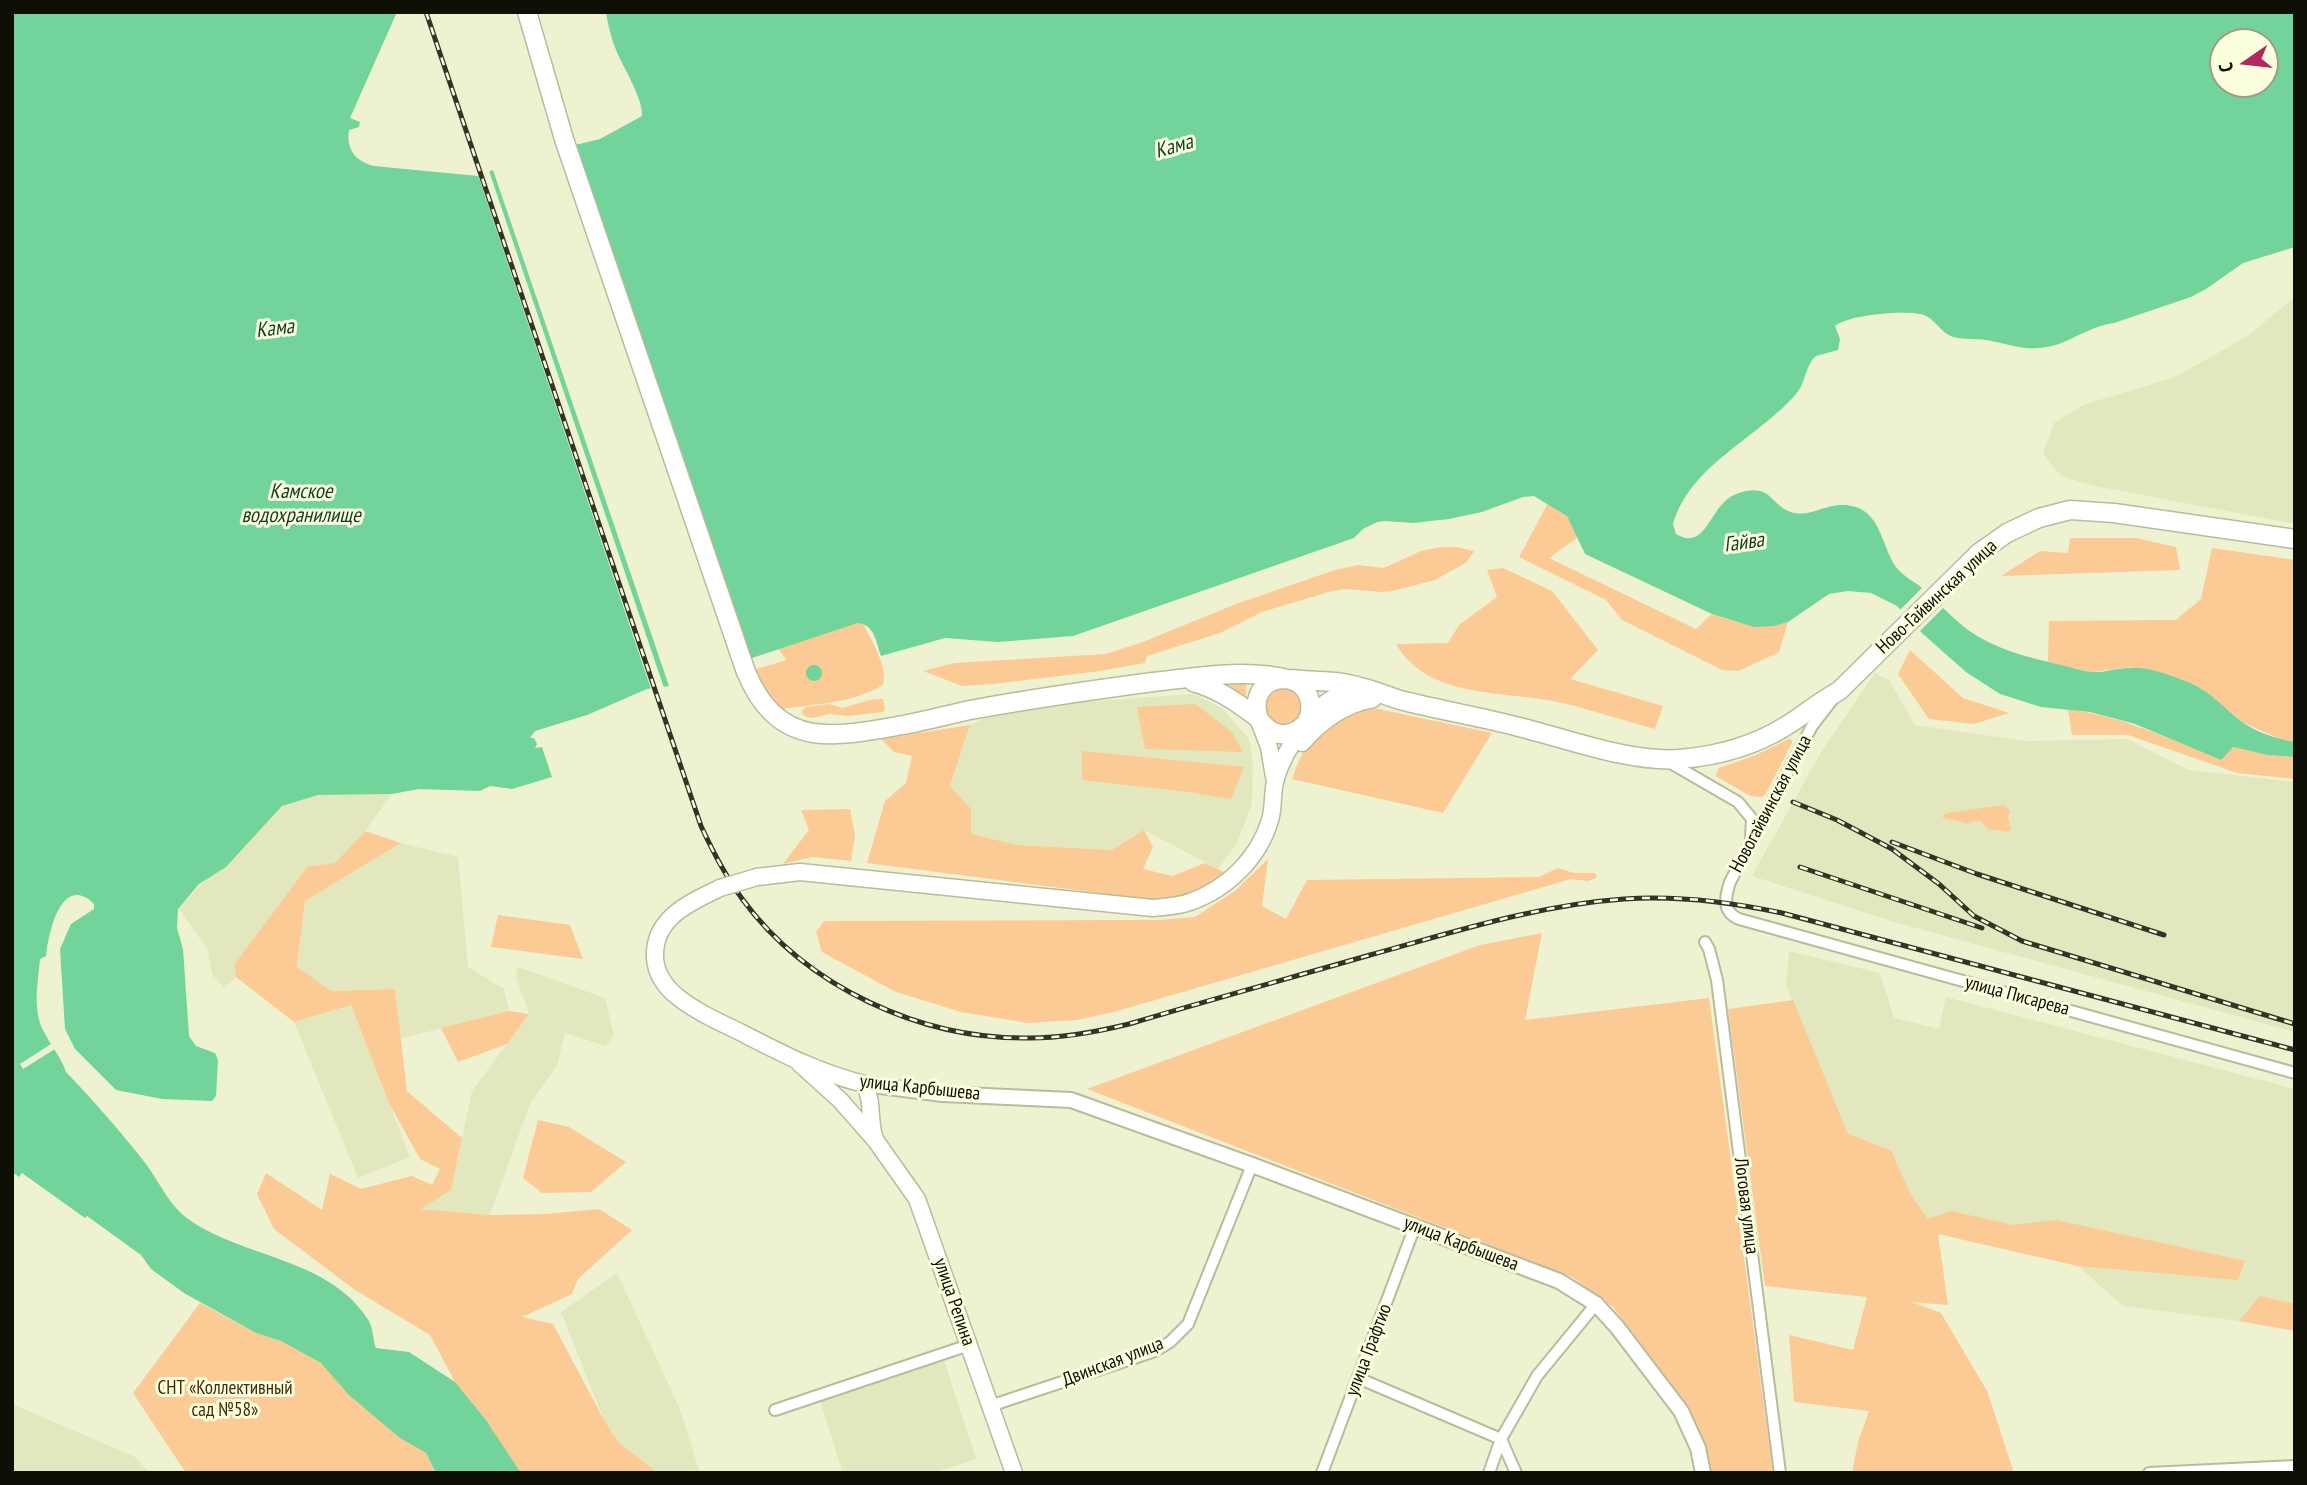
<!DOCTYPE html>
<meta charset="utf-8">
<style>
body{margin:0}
#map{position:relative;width:2307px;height:1485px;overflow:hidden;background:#eef2d1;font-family:"PT Sans Narrow",sans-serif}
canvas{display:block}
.frame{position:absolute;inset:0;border:14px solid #0e0f05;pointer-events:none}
.north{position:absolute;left:2209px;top:28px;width:70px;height:70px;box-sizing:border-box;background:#fbffde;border:2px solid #9c9f87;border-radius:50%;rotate:256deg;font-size:19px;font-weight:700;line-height:28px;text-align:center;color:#0e0f05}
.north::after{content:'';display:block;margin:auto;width:24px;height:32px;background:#b4275d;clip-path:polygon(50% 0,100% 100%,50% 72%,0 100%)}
</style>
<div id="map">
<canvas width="2307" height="1485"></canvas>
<div class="frame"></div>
<div class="north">С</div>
</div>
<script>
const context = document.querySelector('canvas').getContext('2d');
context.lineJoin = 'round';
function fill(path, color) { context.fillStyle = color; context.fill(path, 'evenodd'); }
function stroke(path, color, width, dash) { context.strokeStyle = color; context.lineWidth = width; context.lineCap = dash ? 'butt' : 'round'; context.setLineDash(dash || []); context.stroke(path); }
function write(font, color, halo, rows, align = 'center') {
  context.font = font + ' "PT Sans Narrow",sans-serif'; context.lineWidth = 6; context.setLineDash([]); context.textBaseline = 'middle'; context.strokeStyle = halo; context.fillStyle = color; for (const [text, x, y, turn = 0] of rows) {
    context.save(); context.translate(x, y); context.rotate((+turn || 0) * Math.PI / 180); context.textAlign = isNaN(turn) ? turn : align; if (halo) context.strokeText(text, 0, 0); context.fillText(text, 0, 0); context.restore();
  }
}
fill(new Path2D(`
 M2295,297V524L2095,486L2061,476L2043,454L2054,423L2083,405L2175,377L2246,337Z
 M1875,673L1889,680L1915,725L2025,741L2127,739L2189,770L2295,782V1032L1894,922L1752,876L1821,752Z
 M1193,694L1222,708L1249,739L1253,762L1252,804L1237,843L1218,869L1144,830L1112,850L1017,845L970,834L950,786L970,725L986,718L1078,702Z
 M392,794L365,831L335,863L306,868L234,965L236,977L224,988L212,974L208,950L179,909L183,903L207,878L226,867L282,806L318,795Z
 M401,843L458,857L468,967L504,989L509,1011L400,1039L395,989L331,991L297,968L305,901Z
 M1789,951L1880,973L1894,1018L1939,1029L1946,997L2295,1089V1331L2239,1321L2123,1306L2078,1266L1938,1234L1911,1195L1891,1150L1848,1134L1786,986Z
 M518,967L605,998L614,1035L606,1046L565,1033L557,1065L530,1104L490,1215L420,1209L451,1190L472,1091L529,1014L516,977Z
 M351,1005L410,1157L358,1178L294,1022Z
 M617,1273L679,1407L700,1473H658L619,1443L604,1420L561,1312Z
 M943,1357L976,1459L933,1473H843L820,1401L879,1382L898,1371Z
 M12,1404L135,1457L150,1473H12Z`), '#e3e7be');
fill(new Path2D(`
 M1548,503L1567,516L1578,537L1549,558L1696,629L1712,614C1738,623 1761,631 1788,622L1779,652L1739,671L1722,670L1622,620L1606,600L1519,557Z
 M2070,538H2136L2176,547L2180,570L2001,576L2040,551L2068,553Z
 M1440,547H1457L1474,551L1467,562L1435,580L1393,591L1381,592L1345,589L1332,591L1262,612L1220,633L1147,656L1145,663L1100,671L993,684L962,686L923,671L954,663L1106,654L1143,642L1236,604L1335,570L1358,565L1384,568L1421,551Z
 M2212,548L2295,560V742L2282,740L2244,723L2202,689L2158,673L2131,667L2092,672L2048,662L2049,621L2176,620L2201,599Z
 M1503,568L1552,591L1598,650L1570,679L1663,706L1655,729C1624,721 1593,710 1562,703C1508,690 1429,701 1396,644L1448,643L1459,625L1497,597L1487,570Z
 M858,623H863C871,640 888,666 883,685C852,704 811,704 776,710L753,670L787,660L778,649Z
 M1910,650L1963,698L2009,713L1974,724L1929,719L1898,674Z
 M1246,681V696L1243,699L1214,684Z
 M1264 706a19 19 0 1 1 38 0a19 19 0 1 1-38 0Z
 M881,699H883L885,710L883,712L848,716L829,714L813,718L807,717L801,713L805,707L829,704L843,708L869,700Z
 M1195,704L1231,731L1243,752L1145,749L1137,707Z
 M1369,707L1492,733L1443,813L1292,779C1308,733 1322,721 1369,707Z
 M2068,709C2124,717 2169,739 2220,759L2232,747L2267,755L2295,757V779L2237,773L2128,735H2072Z
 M970,725L950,786L971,809V834L1017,845L1112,850L1144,830L1153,847L1143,869L1172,876L1205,863L1226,873L1193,893L1162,901L867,863L885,801L906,783L912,756L894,752L881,739Z
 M1789,739L1792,740V743L1765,795L1761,797L1750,796L1716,776L1719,768L1754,756Z
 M1082,751L1244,767L1231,799L1188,792L1082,780Z
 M2003,805L2010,811L2008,817L2011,829L2008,832L1988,829L1980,820L1967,823L1943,818V815L1948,813Z
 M850,809L855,835L851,861L812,857L783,864L809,830L801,810Z
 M365,831L401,843L305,901L297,967L331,991L395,989L407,1091L462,1138L451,1190L421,1209L490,1215L545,1214L599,1209L632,1230L578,1279L572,1294L522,1317L553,1324L604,1420L619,1443L658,1473H521L486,1420L455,1382L430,1335L355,1290L274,1229L257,1194L266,1173L322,1210L330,1174L361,1189L412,1176L432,1185L440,1169L420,1159L389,1103L351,1005L294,1022L236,977L234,965L307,867L335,863Z
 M1268,859L1262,906L1286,919L1307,880L1539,877L1558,868L1574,873H1595L1597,877L1588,881L1571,879L1114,1012L1077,1020L1028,1023L961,1012L896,992L822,952L816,932L824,921L1160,920L1195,917L1235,891Z
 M498,915L570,925L583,959L491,947Z
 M1542,933L1525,1020L1709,998L1773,1473H1712L1689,1407L1613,1307L1572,1277L1087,1089L1480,945Z
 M1793,1000L1848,1134L1891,1150L1911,1195L1928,1219L1951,1211L2013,1225L2056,1220L2245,1261L2238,1280L2078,1266L1938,1234L1948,1305L1912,1302L1941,1313L1987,1391L2014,1473H1852L1858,1442L1869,1411L1794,1402L1789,1335L1853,1350L1867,1297L1765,1286L1728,1009Z
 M509,1011L529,1014L507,1044L458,1062L441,1028Z
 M538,1120L569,1127L626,1162L591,1192L542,1193L523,1178Z
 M2260,1296L2295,1304V1331L2239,1321Z
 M200,1303L256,1333L281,1341L321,1363L409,1443L426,1453L436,1473H186L133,1393Z`), '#fcca94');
fill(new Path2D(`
 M12,12H397L350,118L360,122L359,127L349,130C346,149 355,161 374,166L478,176L493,170L669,686L647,689L587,715L535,731L530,738H534L537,744L535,748L542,747L552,777L512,789L490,786L480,791L419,789L392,794L318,795L282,806L226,867L199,884L178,909L177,928L183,949L189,1036L196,1046L215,1053L218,1060L216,1096L212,1101L162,1099L116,1090L75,1049L65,1029L60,949L71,924L94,909V904C61,872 48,935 46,956L40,959C38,983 32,1010 44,1032C51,1046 61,1057 66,1072C94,1101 121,1132 146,1164C160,1183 169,1205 188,1219C243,1258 328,1258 367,1318C374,1328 372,1338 376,1348L409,1352L455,1382L486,1420L521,1473H436L426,1453L400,1438L349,1395L321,1363L281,1341L256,1333L184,1293L151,1269L141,1255L87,1216L85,1218L22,1173L19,1177L12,1172Z
 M606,12H2295V247L2243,263L2206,289L2191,297L2114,323C2095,325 2077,337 2059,344C2031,353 2017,346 1991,341C1979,338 1965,340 1953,337C1941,333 1935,319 1924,315C1909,309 1846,315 1835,326L1840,339L1838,350L1816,356L1812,360C1805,371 1804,385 1796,394C1757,439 1691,464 1673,524L1676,534C1707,552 1709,506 1734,495C1773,479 1770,509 1795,513C1814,517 1830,499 1856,507C1881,515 1883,549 1896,567C1903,576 1913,581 1921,587C1937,601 1951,617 1968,630C1997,650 2027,657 2061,665C2071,667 2082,671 2092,672C2105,673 2116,668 2129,668C2148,666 2173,676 2190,683C2210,691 2224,708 2241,721C2255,732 2277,739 2295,742V757L2267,755L2233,747L2221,760L2135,724L2090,712L2041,707L2000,694L1966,672L1923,634L1897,606L1871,593L1848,591L1829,594L1788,622L1774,626L1754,627L1712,614L1585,554L1567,516L1534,496L1523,497L1482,512L1449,519L1413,523L1385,521L1377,522L1363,529L1354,538L1073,636L998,642L945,638L881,656C876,642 875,625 858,623L749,659L575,145L600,139L642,116C643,98 623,67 616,50C611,38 608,25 606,12ZM2223,42H2265V84H2223Z
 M806 673a8 8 0 1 1 16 0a8 8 0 1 1-16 0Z`), '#72d49a');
fill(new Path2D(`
 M488,168L664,688L656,691L652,692L477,172Z
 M1924,586L1945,606L1918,633L1898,612Z
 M51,1044L55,1049L23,1069L20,1064Z`), '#eef2d1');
const minor = new Path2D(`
 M1833,699L1812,726L1730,882C1725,897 1722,912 1739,919L2295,1073
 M1669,762L1738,802L1752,819L1751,838
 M1705,942L1709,949L1717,980L1780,1473
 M1358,1378L1501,1439L1489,1473
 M990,1406L1155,1351L1170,1342L1188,1324L1252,1165
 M775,1410L969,1345
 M1322,1473L1415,1226
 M1516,1473L1501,1439L1537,1376L1596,1304
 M2149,1473L2295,1466`);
const tertiary = new Path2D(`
 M864,1084L943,1094L1071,1100L1252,1165L1559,1281L1596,1304L1617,1327L1681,1411L1698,1448L1703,1473`);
const secondary = new Path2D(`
 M1259,721L1269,747L1274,777
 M1302,743C1321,721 1345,704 1373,699
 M757,877L800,872L1153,908C1165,907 1179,906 1190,902C1227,889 1259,858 1270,820C1274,807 1272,795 1275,782C1280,761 1292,743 1305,725
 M720,888C689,903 653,918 655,958C656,974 666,988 679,998C697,1012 719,1022 740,1032C783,1054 817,1072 864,1084C874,1101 868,1120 875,1139
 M800,1064L840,1100L876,1141L917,1199L1014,1473`);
const primary = new Path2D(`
 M527,12L564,139L746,672C759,703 778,727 813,733C842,737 875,730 903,725C925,721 947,715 970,710C1031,699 1092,690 1153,682C1197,677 1248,668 1291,680C1310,686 1315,707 1306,723
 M1193,682C1216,688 1235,701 1254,715C1263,722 1267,732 1280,734C1304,737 1313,709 1332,700C1344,694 1357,696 1370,697
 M1259,719C1253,703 1258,685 1276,680C1284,678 1293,679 1302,680C1321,681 1341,681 1360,687C1374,690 1387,696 1400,700C1440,710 1480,717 1519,727C1568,739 1631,763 1680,759C1717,756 1754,746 1786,726C1804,715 1820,701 1839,691L1980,552L2007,533L2039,518L2070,510L2114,513L2295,539`);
stroke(minor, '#b8bc9c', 14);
stroke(tertiary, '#b8bc9c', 18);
stroke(secondary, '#b8bc9c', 19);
stroke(primary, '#b8bc9c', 21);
stroke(minor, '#fff', 10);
stroke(tertiary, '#fff', 14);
stroke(secondary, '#fff', 16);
stroke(primary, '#fff', 18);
const rail = new Path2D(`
 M426,12L701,826C713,852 726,877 743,900C807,987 921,1040 1030,1038C1064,1038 1096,1032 1129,1024C1209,1000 1290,978 1370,955C1454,932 1537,905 1624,899C1678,895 1730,902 1782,913L2295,1050
 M1793,802L1837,820L1892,849L1939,884L1974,916L2022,941L2295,1024
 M1892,842L1977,874L2164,935
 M1800,867L1982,928`);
stroke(rail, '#333427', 5);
stroke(rail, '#fbffde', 2.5, [8]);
const secondaryBridge = new Path2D(`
 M720,888L757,877`);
stroke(secondaryBridge, '#b8bc9c', 19, []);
stroke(secondaryBridge, '#fff', 16);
write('19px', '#0e0f05', '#fbffde', [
 ["Ново-Гайвинская улица",1937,597,-43],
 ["Новогайвинская улица",1771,804,-62],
 ["улица Писарева",2017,996,15],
 ["улица Карбышева",920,1088,6],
 ["Логовая улица",1746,1206,83],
 ["улица Карбышева",1461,1244,21],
 ["улица Репина",954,1302,71],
 ["улица Графтио",1369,1350,-69],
 ["Двинская улица",1113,1362,-21]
]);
write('19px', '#452a07', '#fbffde', [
 ["СНТ «Коллективный",225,1389],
 ["сад №58»",225,1411]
]);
write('italic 21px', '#133d26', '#fbffde', [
 ["Кама",1174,147,-16],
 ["Кама",275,329,-7],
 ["Камское",301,492],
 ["водохранилище",301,516],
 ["Гайва",1744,543,-8]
]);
</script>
